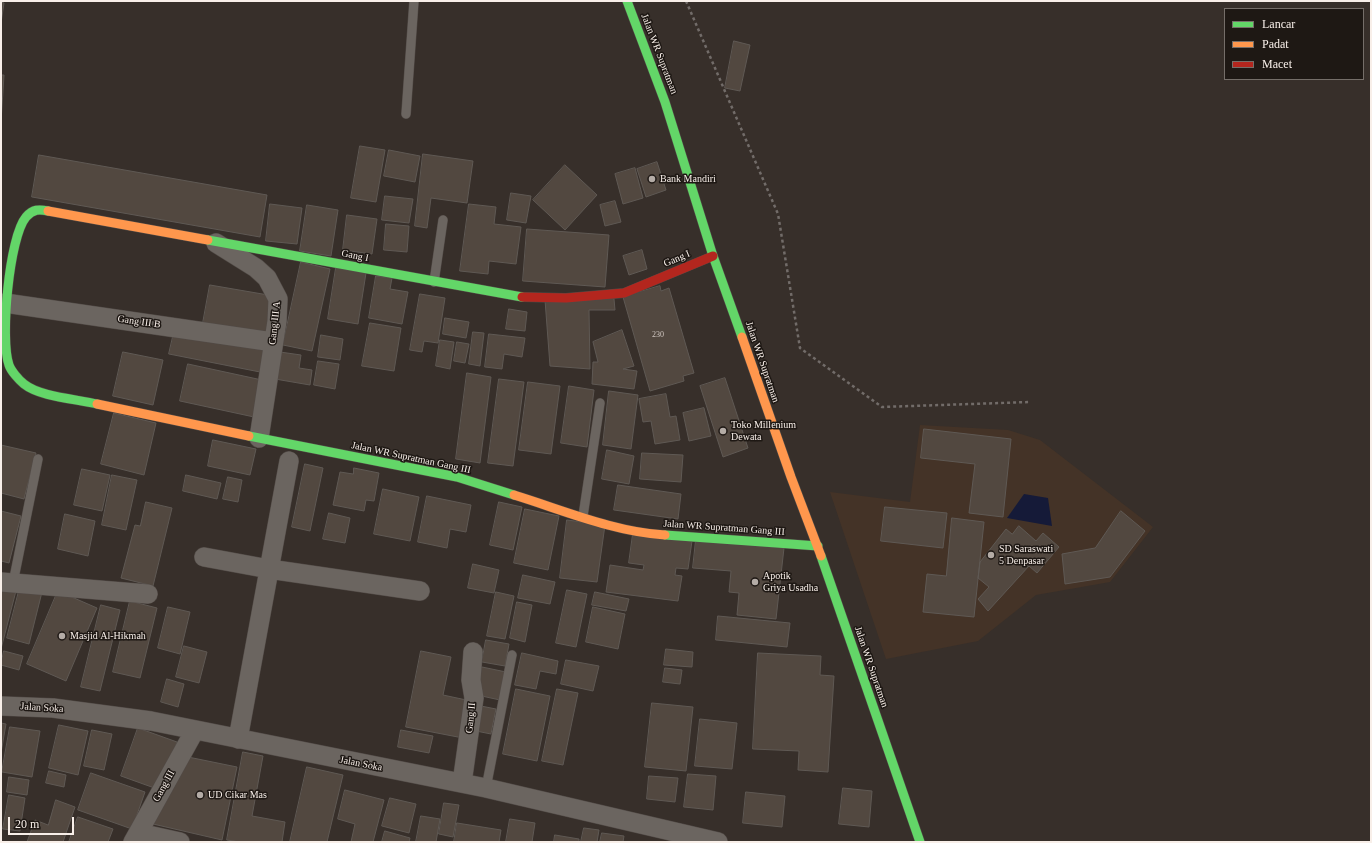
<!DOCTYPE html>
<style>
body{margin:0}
#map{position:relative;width:1372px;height:843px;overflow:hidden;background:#372f2a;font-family:Georgia,serif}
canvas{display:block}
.frame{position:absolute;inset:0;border:2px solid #f8efe9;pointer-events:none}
.legend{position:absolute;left:1224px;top:8px;width:140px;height:72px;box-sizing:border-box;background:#1e1814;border:1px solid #756e69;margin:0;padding:5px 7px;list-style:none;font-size:12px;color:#f8efe9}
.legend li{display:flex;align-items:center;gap:8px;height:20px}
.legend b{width:20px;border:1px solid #756e69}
.scale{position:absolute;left:8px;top:817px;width:66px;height:18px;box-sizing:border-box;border:2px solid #f8efe9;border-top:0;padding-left:5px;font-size:12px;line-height:14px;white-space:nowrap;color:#f8efe9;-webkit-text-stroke:3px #1e1814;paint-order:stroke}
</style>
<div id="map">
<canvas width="1372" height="843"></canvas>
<div class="frame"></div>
<ul class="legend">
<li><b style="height:5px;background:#63d668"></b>Lancar</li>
<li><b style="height:5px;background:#ff974d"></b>Padat</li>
<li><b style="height:5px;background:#b3261e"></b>Macet</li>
</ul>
<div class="scale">20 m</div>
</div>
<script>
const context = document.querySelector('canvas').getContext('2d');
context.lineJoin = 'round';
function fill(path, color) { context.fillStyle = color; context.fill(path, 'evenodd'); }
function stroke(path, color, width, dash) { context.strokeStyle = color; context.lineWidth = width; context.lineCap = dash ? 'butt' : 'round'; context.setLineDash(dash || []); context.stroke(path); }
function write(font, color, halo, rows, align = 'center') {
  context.font = font + ' Georgia,serif'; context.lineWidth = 3; context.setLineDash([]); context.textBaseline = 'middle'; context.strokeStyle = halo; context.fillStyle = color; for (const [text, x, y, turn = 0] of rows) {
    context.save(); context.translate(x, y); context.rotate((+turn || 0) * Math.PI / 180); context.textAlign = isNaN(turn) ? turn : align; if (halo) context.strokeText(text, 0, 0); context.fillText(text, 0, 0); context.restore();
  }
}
fill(new Path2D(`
 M920,425L1008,430L1040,440L1153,527L1110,582L1036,595L978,641L886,659L830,492L910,502Z`), '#443327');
fill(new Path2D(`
 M1024,494L1048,498L1052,526L1007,518Z`), '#151a38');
const building = new Path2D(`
 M1,2L4,3L1,23Z
 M734,41L750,45L740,91L725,88Z
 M1,75H4L1,122Z
 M360,146L385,150L376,202L351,198Z
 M389,150L420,156L415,182L384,176Z
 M423,154L473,161L467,203L431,198L427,228L415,226Z
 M39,155L267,195L260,237L32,197Z
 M657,162L666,190L646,197L637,169Z
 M565,165L597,195L565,230L533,200Z
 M635,168L643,198L623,204L615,174Z
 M511,193L531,196L526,223L507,220Z
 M385,196L413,199L409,223L382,220Z
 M615,201L621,222L605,226L600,205Z
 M270,204L302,208L297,244L266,241Z
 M469,204L496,207L494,224L521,227L516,264L489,261L488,274L460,271Z
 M307,205L338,210L331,256L300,251Z
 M347,215L377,219L372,254L343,250Z
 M386,224L409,226L407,252L384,250Z
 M527,229L609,235L605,287L523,281Z
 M642,250L647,269L629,275L623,256Z
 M301,262L330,269L312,351L283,345Z
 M336,268L366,273L358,324L328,319Z
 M376,276L392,278L390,289L408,292L402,324L369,318Z
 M210,285L274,296L267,334L203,323Z
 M660,286L661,291L669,288L694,373L683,376L684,381L650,391L623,297Z
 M420,294L445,298L438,343L424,341L422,352L410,350Z
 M614,299L615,310H589L590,369L550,366L545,300Z
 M509,309L527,312L525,331L506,329Z
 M445,318L469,322L466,338L443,334Z
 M370,323L401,328L394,371L362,366Z
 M175,328L265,346L260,372L169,354Z
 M622,330L634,366L623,369L637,371L634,389L592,384L593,362H598L593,342Z
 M473,332L484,333L480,366L469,364Z
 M489,334L525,338L522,357L504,354L502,369L485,367Z
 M321,335L343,339L340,360L318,357Z
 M440,340L454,342L450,369L436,366Z
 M457,342L469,344L465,363L454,361Z
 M123,352L163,360L153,405L113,396Z
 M280,352L301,355L299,368L312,370L310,385L275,379Z
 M318,361L339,364L335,389L314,385Z
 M188,364L262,380L254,417L180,401Z
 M467,373L491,377L480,463L456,459Z
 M725,378L748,448L723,457L700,386Z
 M499,379L524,382L513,466L488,463Z
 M528,382L560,386L551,454L519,450Z
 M569,386L594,390L587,447L561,443Z
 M609,391L638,395L631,449L603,445Z
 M666,394L670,417L676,416L680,440L655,444L651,421L643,422L639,399Z
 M704,408L711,436L689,441L683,413Z
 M114,413L156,423L144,475L101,464Z
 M924,429L1011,439L1003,517L969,513L975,464L921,458Z
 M213,440L256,449L250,475L208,466Z
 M1,445L36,453L24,499L1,493Z
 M607,450L634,456L629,484L602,479Z
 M642,453L683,455L681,482L640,479Z
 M305,464L323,468L310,531L292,527Z
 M354,468L379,473L374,501L366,500L364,511L333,505L340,472L353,474Z
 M82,469L110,475L102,511L74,505Z
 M112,475L137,480L126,530L102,525Z
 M186,475L221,483L217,499L183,491Z
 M228,477L242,480L238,502L223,499Z
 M618,485L681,494L678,519L614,510Z
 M383,489L419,497L410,541L374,534Z
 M427,496L471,505L466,532L450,529L447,548L418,542Z
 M146,502L172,508L153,586L121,578L135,525L140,526Z
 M499,502L522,507L513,550L490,545Z
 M885,507L947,513L943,548L881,541Z
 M525,509L559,516L548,570L514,563Z
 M1,511L21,516L9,563L1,561Z
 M1121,511L1145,531L1110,577L1065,584L1062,554L1095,548Z
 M329,513L350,518L345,543L323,539Z
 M65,514L95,521L88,556L58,549Z
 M952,518L984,522L974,617L923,612L927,574L946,576Z
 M567,520L605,525L597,582L560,578Z
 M1019,526L1036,541L1043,533L1059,547L1037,573L1029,566L988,611L978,599L989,587L978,578L980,562L1006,529L1012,534Z
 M633,534L692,541L688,569L676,568L675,575L682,576L678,601L606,592L610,565L643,570L644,565L629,563Z
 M696,540L784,548L776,619L737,615L739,593L729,592L731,571L693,568Z
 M473,564L499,570L494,593L468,588Z
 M523,575L555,582L550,604L518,598Z
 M1,584L17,587L1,649Z
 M20,587L42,592L29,644L7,638Z
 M567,590L587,594L576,647L556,643Z
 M58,591L97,608L66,681L27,664Z
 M496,592L514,596L505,639L487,636Z
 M595,592L629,599L626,611L592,605Z
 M130,601L157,608L140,678L113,672Z
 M517,602L532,605L525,642L510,638Z
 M101,605L120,610L100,691L81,687Z
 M168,607L190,612L180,654L158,648Z
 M593,607L625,614L618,649L586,642Z
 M718,616L790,623L787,647L716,640Z
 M486,640L509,644L505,666L482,662Z
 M184,646L207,652L199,683L176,677Z
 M666,649L693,652L692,667L664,665Z
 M4,651L23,656L19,670L1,665Z
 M421,651L451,657L443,695L471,701L463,738L406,727Z
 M522,653L558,661L556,674L540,671L536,689L515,685Z
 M758,653L821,656L820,675L834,676L828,772L798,770L799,751L753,749Z
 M566,660L599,666L593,691L561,684Z
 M482,667L506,672L500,700L477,695Z
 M665,668L682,670L680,684L663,682Z
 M167,679L184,684L178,707L161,702Z
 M516,689L550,696L537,761L503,754Z
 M557,689L578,693L563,765L542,761Z
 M652,703L693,707L686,771L645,767Z
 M481,706L496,709L491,734L476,731Z
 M700,719L737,723L732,769L695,766Z
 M1,723L6,724L1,753Z
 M59,725L88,731L78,775L49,768Z
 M10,727L40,731L32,777L2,772Z
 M138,728L177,742L160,790L121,776Z
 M92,730L112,734L104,770L84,766Z
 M401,730L433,736L429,753L398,747Z
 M243,752L263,756L252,816L285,822L282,842H239L227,840Z
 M188,757L237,767L222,840L153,824Z
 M307,767L343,775L327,842H290Z
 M49,771L66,775L64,787L46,783Z
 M91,773L145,792L132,829L78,810Z
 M688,774L716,776L713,810L684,807Z
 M649,776L678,778L675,802L647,799Z
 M9,777L29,780L27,795L7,792Z
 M843,788L872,791L869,827L839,824Z
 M345,790L384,800L373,842H351L355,824L338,819Z
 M746,792L785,796L782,827L743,823Z
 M9,795L25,798L20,831L3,829Z
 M390,798L416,804L409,833L382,826Z
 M56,800L75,807L63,842H27L35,820L48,825Z
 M444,803L459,805L453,837L439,834Z
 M421,816L440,819L436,842H416Z
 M78,817L113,829L108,842H69Z
 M510,819L535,823L532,842H506Z
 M457,823L501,830L499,842H454Z
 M584,828L599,830L597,842H581Z
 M385,831L410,838L409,842H382Z
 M602,833L624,836L623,842H600Z
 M555,835L579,839V842H554Z`);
fill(building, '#524840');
stroke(building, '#5f5954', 1);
const lane = new Path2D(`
 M406,114L414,1
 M434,282L443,220
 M583,516L600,403
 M13,583L38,459
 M486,788L512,655`);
const street = new Path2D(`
 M216,243L256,268L267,278L278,299L277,321L259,438
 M5,303L273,342
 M204,557L269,569L420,591
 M1,582L148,594
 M1,706L53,708L151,721L486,788L718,842
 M238,739L289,461
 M462,783L474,698L471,680L473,652
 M139,833L180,842
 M133,842L195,730`);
const fast = new Path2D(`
 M627,1L665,102L713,256L742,337
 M48,211C39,209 33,209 26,217C9,237 0,340 9,365C11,371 19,380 24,384C40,397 77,399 97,404
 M208,240L522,297
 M249,436L457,477L514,495
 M665,535L818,546
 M821,556L920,842`);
const slow = new Path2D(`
 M48,211L208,240
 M742,337L791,477L821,556
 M97,404L249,436
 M514,495C563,510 614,532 665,535`);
const jam = new Path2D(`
 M522,297L566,298L624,293L713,256`);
stroke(lane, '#524b47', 10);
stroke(street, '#524b47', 20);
stroke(fast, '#524b47', 10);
stroke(slow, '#524b47', 10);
stroke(jam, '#524b47', 10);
stroke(new Path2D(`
 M686,1L778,214L800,348L882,407L1030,402`), '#726c69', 2.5, [3, 3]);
stroke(lane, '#6b6560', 9);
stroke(street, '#6b6560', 19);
stroke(fast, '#63d668', 9);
stroke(slow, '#ff974d', 9);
stroke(jam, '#b3261e', 9);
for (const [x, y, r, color] of [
 [652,179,4,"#b4aca6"],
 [723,431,4,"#b4aca6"],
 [991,555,4,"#b4aca6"],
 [755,582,4,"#b4aca6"],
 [62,636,4,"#b4aca6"],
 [200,795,4,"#b4aca6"]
]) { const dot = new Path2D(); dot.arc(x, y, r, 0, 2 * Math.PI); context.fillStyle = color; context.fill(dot); stroke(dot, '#1e1814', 1.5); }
write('8px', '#cec5bf', null, [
 ["230",658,335]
]);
write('10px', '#f8efe9', '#1e1814', [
 ["Jalan WR Supratman",659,54,69],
 ["Gang I",355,256,11],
 ["Gang I",677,259,-23],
 ["Gang III B",139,322,8],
 ["Gang III A",275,323,-84],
 ["Jalan WR Supratman",762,362,71],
 ["Jalan WR Supratman Gang III",411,458,12],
 ["Jalan WR Supratman Gang III",724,528,4],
 ["Jalan WR Supratman",871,667,71],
 ["Jalan Soka",42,708,4],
 ["Gang II",471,718,-84],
 ["Jalan Soka",361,764,11],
 ["Gang III",164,786,-61]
]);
write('10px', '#f8efe9', '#1e1814', [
 ["Bank Mandiri",660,179],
 ["Toko Millenium",731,425],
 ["Dewata",731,437],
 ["SD Saraswati",999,549],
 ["5 Denpasar",999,561],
 ["Apotik",763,576],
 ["Griya Usadha",763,588],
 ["Masjid Al-Hikmah",70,636],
 ["UD Cikar Mas",208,795]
], 'left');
</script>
